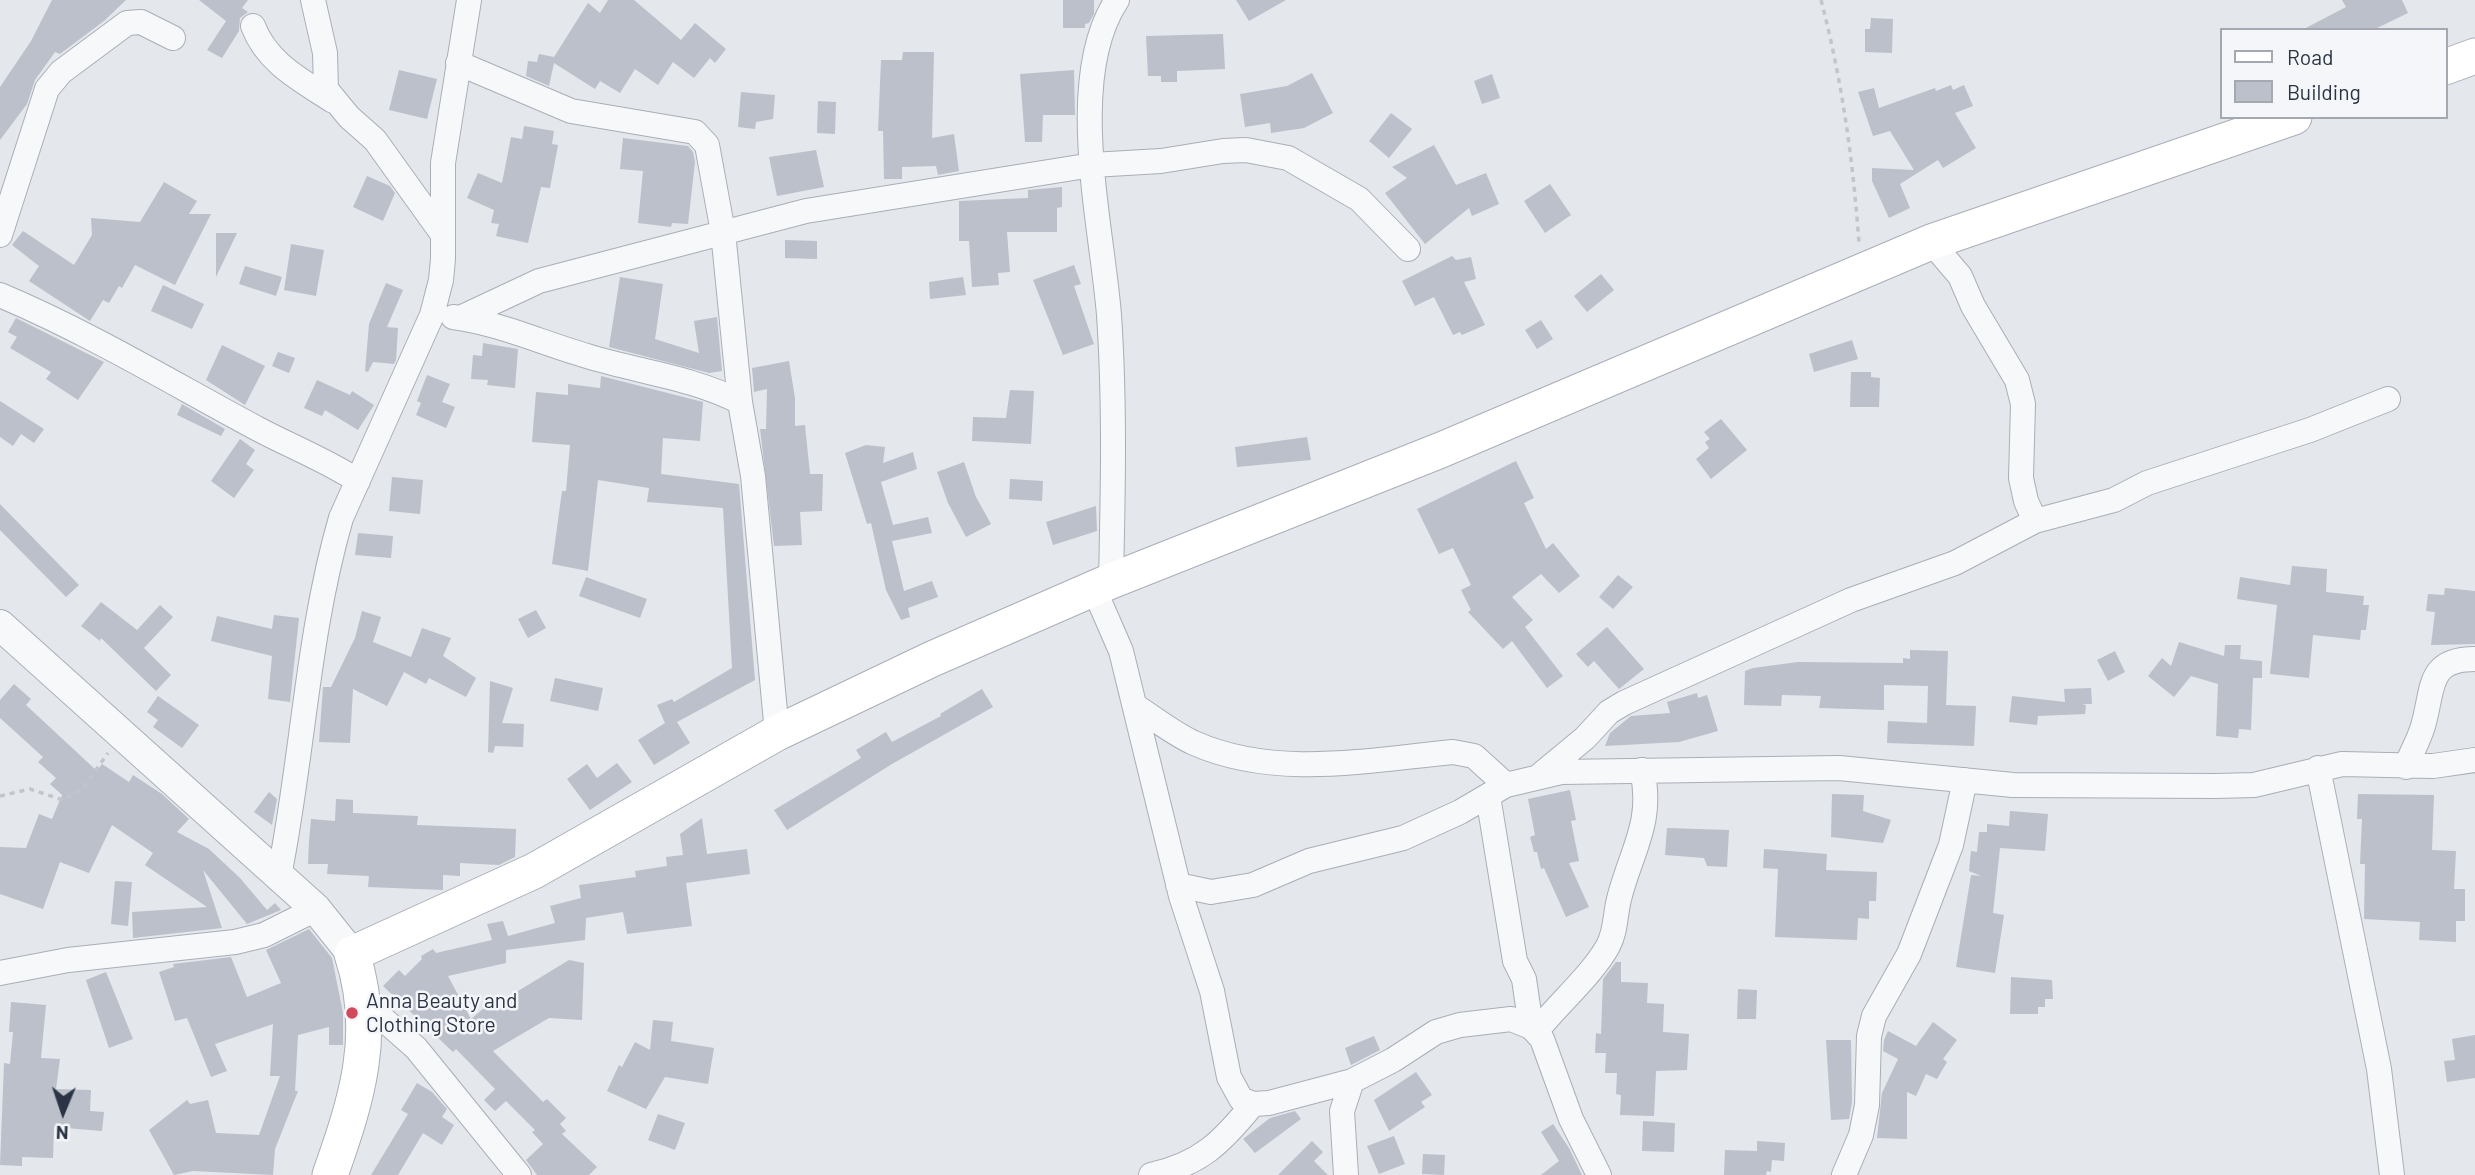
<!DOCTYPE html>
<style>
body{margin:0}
#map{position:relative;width:2475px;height:1175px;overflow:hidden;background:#e4e7ec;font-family:Barlow,sans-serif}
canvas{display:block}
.legend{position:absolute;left:2220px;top:28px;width:228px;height:91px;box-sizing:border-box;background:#f4f6f9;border:2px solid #a4a8b1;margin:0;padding:9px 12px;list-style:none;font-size:21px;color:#2b3445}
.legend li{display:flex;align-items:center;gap:14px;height:35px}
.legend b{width:35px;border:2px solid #a4a8b1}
.north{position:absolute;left:28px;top:1077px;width:70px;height:70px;-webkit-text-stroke:5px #f4f6f9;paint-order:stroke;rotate:182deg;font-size:19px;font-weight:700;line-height:28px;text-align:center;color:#2b3445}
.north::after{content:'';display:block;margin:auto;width:24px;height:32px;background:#2b3445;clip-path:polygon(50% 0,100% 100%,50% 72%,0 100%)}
</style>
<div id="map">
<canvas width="2475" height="1175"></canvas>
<ul class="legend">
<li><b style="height:9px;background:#fff"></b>Road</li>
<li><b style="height:19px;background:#bbc0ca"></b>Building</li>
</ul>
<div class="north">N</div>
</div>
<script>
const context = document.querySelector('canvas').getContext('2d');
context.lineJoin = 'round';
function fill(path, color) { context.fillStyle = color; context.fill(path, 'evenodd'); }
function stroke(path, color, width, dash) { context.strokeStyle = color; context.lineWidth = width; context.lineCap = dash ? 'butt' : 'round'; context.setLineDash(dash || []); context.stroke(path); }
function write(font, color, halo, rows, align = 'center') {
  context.font = font + ' Barlow,sans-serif'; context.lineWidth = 5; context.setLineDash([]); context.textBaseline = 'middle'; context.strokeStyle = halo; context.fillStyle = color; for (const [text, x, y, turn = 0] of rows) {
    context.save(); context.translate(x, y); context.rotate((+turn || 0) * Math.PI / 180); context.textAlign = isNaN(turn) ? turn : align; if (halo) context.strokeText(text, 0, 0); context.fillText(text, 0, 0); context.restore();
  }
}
fill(new Path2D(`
 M52,0H126L104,21L60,54L55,52L35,80L27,104L0,140V87L31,41Z
 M199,0H248L242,8L248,12L240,18L239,31L222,58L207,50L226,21Z
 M608,0H634L681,40L695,23L726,49L715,63L710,58L694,78L673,62L658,85L635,69L620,93L600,81L595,89L554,63L549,86L526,76L528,61L537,62L539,54L554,57L588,3L600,13Z
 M1063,0H1094V14L1089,23L1085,24V28H1063Z
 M1236,0H1286L1249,21Z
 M2342,0H2402L2408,13L2373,30H2302L2346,7Z
 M1871,18L1893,19L1892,53L1865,52V29H1870Z
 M1223,34L1225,69L1177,71V82H1161V76H1148L1146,36Z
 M903,52H934L932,138L954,134L959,171L938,175L936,166L902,167V179H884L883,131H878L881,60H902Z
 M399,70L437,79L427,119L389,110Z
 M1074,70L1075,115H1043L1042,142H1025L1020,74Z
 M1312,73L1333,113L1304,128L1271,133L1270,123L1245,127L1240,94L1287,86Z
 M1492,74L1500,98L1482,104L1474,81Z
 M1951,85L1953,90L1964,85L1973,106L1955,113L1976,148L1943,168L1938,160L1900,184L1910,208L1889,218L1872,181V168L1914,170L1890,131L1873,136L1858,92L1874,88L1879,108L1935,88L1936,91Z
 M741,92L775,95L773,119L756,122L755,129L738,127Z
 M818,101L836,102L835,134L817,133Z
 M1391,113L1412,129L1389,158L1369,141Z
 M524,126L554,131L552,144L558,145L550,188L541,187L528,243L496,236L499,224L491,223L494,210L467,198L478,173L502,183L511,137L522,139Z
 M623,138L688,146L693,152L695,162L688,224L672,223L671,227L638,223L643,171L620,169Z
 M1434,145L1456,185L1486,173L1499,204L1472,216L1469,208L1425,244L1385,193L1407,178L1392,167Z
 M816,150L824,187L777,196L769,157Z
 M367,176L390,186L395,193L383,221L353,207Z
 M164,182L197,201L189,214H211L175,285L135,265L122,288L119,286L109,303L103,300L90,321L29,281L39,266L12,245L23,231L74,265L92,235L91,218L140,222Z
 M1550,184L1571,215L1545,233L1524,201Z
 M1062,187V207L1057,208V232H1007L1010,272L998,273L999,285L972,287L969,241H959V201L1028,198V190Z
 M216,233H237L216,277Z
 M785,240L817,241V259L785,258Z
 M291,244L324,250L316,296L284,290Z
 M1452,256L1456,260L1471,257L1476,279L1464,282L1485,325L1462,335L1460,332L1453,335L1434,297L1415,306L1402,281Z
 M1074,265L1081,284L1074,286L1094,344L1063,355L1033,280Z
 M245,266L282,277L276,296L239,284Z
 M1601,274L1614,290L1587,312L1574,296Z
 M620,277L663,284L655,339L699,353L694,321L717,317L722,371L709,373L609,347Z
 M963,277L966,295L930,299L929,282Z
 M386,283L403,290L387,327L398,328L396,360L394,364L373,362L368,372L365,371L369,324Z
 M163,285L204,304L192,329L151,311Z
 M16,318L104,362L78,400L46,379L51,372L10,348L17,337L8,332Z
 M1541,320L1553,339L1537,349L1525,330Z
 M1852,340L1858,359L1814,372L1809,354Z
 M483,343L518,349L515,388L487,385L488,380L471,379L473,355L482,356Z
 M222,345L265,366L245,405L206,380Z
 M278,352L295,358L289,373L272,366Z
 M789,361L795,398V426L805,425L810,474H823L822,511L800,512L802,545L774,546L760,429H766L767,389L754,392L752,368Z
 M1851,372H1871V377L1880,378L1879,407H1850Z
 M427,375L450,384L442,402L455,407L446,428L416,415L421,403L417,401Z
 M601,376L703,402L700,441L663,438L661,474L739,484L755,680L677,722L690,743L654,765L638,740L665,723L657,705L672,699L674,702L732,668L723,508L647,502L649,488L598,480L588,571L552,564L562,491H566L570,445L532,442L536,392L568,395V384L600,388Z
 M317,380L350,395L352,391L374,405L358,430L325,410L322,416L304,408Z
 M1010,390L1034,391L1031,444L972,441L973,417L1006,418Z
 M0,401L44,429L34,443L21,434L13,446L0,437Z
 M182,404L225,429L221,436L177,415Z
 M1721,419L1747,450L1711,479L1696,459L1709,448L1705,442L1710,439L1704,432Z
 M1307,437L1311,460L1237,467L1235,447Z
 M240,439L255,450L246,464L254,470L234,498L211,481Z
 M866,445L885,447L883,463L913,452L917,469L881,482L893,525L928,517L932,533L892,541L904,591L932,581L938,597L908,608L910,617L901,620L886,590L871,523L867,524L845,453Z
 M1516,461L1534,498L1524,503L1546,549L1553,543L1580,576L1559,593L1541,574L1512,597L1533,620L1525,627L1563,676L1547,688L1512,641L1503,649L1468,612L1471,610L1461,590L1471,585L1453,548L1439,554L1417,509Z
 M964,462L976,497L991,524L966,537L948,503L937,472Z
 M392,477L423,480L420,514L389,511Z
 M1010,479L1043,481L1042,501L1009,499Z
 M0,504L79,585L66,597L0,530Z
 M1096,506L1097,531L1053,545L1046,522Z
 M358,533L393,536L391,558L355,555Z
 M2292,566L2327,569L2326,592L2364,596L2363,605H2369L2366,630H2361L2360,640L2313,635L2309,678L2270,674L2277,605L2237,599L2240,577L2290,585Z
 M1618,575L1633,587L1613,609L1599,597Z
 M586,577L647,599L640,618L579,596Z
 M2445,588L2475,591V644L2431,645L2435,612L2426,611L2428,594L2444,595Z
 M101,602L137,630L160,605L173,617L144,648L171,675L156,691L101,638L100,641L81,626Z
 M536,610L546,628L528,638L518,619Z
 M362,611L381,617L373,642L411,657L422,628L451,638L443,656L476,678L466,697L429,678L426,684L404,672L387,706L353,689L350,743L319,742L323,687H331L355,638Z
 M274,615L299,618L290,702L268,699L272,656L211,641L217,616L272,629Z
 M1607,627L1644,669L1619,689L1594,661L1588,667L1576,654Z
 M2179,642L2224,656L2225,645H2241L2240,659L2262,661V678H2253L2251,730L2239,729L2238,738L2216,736L2218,684L2191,676L2174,697L2148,676L2162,658L2171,666Z
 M1910,650L1948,651L1946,705L1976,706L1974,746L1887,743L1888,721L1927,723L1928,686L1884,685V710L1819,708L1821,696L1782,695L1781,706L1744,705L1745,671L1753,668L1798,662L1903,663V658L1910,659Z
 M2115,651L2125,672L2108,681L2097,660Z
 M555,678L603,688L598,711L550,701Z
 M490,681L513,688L502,723L524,724L523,747L495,746L493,753L488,752Z
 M14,684L31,699L26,705L97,771L102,764L129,782L133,775L162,794L189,819L177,832L209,849L240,878L267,910L275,903L281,910L247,924L203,870L222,928L133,938L132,912L207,907L145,865L153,853L112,825L89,873L60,862L43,909L0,894V847L26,848L39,814L52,819L62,795L50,784L56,778L38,762L43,757L0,718V700Z
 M2091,688L2092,704H2082L2086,705L2085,714L2038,716L2037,725L2009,722L2012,696L2065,702L2064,689Z
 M982,689L993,707L892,764L787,830L774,810L861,758L856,750L886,732L892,742L941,716L940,714Z
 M1697,693L1698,698L1707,695L1718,731L1679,742L1605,746L1610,733L1631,716L1670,713L1667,702Z
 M158,696L199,725L182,748L153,727L158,720L147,712Z
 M617,763L632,782L590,810L567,779L587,764L597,778Z
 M1570,790L1576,820L1571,821L1579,861L1569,863L1589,907L1566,917L1544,868L1541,869L1537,852H1534L1530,837L1535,835L1528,799Z
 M269,792L277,799L272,825L254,812Z
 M1832,794L1864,795L1863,811L1891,820L1883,843L1831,837Z
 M2358,794L2434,795L2432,850L2456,851L2454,889H2465V921H2456V942L2419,940L2420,922L2364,919L2365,864H2360L2362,819H2357Z
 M336,799L353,800V813L418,816L417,825L516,829L515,857L499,865L460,863V876L443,875V890L368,887L369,876L327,874L328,864H308L309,841L311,819L335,821Z
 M2010,811L2048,814L2045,851L2000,848L1993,913L2004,915L1995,973L1956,967L1971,875L1981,876L1969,871L1971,851L1977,852L1979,832H1987V824L2009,826Z
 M702,818L707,854L747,849L750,874L686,883L692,926L627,934L623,912L586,918L585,940L506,950V963L448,976L471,1019L496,998L500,1002L569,960L584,963L582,1020L549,1018L493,1051L543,1102L547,1099L566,1118L560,1124L566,1131L562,1134L597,1167L589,1175H537L526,1160L543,1144L532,1132L535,1130L506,1101L495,1111L484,1100L495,1089L456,1049L453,1052L383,986L399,970L405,976L422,959L421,956L433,949L436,953L492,940L487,924L503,921L508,936L555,923L550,906L581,898L579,885L636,877L635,871L667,866L666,857L683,855L680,834Z
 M1667,828L1729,830L1727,867L1707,866L1704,858L1665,855Z
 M1764,849L1827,854L1826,870L1877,872L1876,901H1869V919L1858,918L1857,940L1775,937L1778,869L1763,868Z
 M115,881L132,882L128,926L111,924Z
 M309,929L332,958L343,1013V1045H329V1027L298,1035L295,1091H298L275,1149L273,1175L193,1171L174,1175L149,1130L187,1100L190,1104L208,1100L216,1133L259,1135L280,1076H270L273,1024L215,1044L227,1071L211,1077L187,1018L175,1021L159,972L174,967L173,964L231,957L247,997L281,983L266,950Z
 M1616,962H1621V982L1648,983L1647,1003L1664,1004L1663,1032L1689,1034L1687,1070L1656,1071L1654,1116L1620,1115L1621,1095L1616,1094L1617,1073H1605L1606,1053H1595L1596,1033L1601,1034L1603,979Z
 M106,972L133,1039L109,1048L86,980Z
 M2011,977L2052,980L2053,999H2045V1007H2038V1014H2010Z
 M1738,989L1757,990L1756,1019H1737Z
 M11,1002L46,1005L41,1058L60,1059L56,1089L91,1090L90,1111L104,1112L102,1131L54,1127L53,1158L22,1157V1166L0,1165L4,1063L10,1064L13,1032H9Z
 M653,1020L673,1022L671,1041L714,1048L708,1084L665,1077L646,1109L607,1091L619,1065L622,1067L635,1042L650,1050Z
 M1933,1022L1957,1040L1943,1059L1947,1062L1937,1079L1926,1074L1916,1096L1907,1092V1139L1877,1138L1882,1093L1898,1059L1883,1051L1884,1040L1888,1031L1916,1046Z
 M2475,1035V1078L2447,1082L2444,1061L2455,1060L2452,1039Z
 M1374,1036L1380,1050L1351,1065L1345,1048Z
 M1826,1040H1851L1852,1102L1849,1119L1831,1120Z
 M1416,1072L1432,1095L1421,1102L1425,1107L1389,1131L1374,1100Z
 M417,1083L432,1092L447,1109L442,1117L454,1125L442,1145L423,1133L398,1175H371L408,1114L401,1110Z
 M1295,1111L1301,1119L1255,1153L1243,1139L1270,1118Z
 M658,1114L685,1123L675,1150L648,1140Z
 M1643,1121L1675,1123L1674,1152L1642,1151Z
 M1553,1124L1569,1148L1582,1175H1541L1559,1161L1541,1132Z
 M1394,1136L1405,1164L1379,1174L1367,1146Z
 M1312,1141L1323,1152L1314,1161L1328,1175H1278Z
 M1757,1141L1785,1143L1784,1161L1772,1160L1771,1172L1767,1171L1766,1175H1724L1725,1150L1757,1151Z
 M1423,1154L1445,1155L1444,1175L1422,1174Z`), '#bbc0ca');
const minor = new Path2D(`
 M313,0L325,53L326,89L349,117L375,140L441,232
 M253,26C267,63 301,80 333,101
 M458,63L571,111L695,132L707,145L723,232L740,402L753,476L777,733
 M0,235L47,89L61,72L127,23L141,22L173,38
 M1931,242L1960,276L1973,306L2017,380L2023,404L2021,478L2026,501L2035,521
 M0,295C90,333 172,383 258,429C292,447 326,460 358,481
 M453,317C499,323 542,343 587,356C639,372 691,377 740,402
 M460,318L539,281L806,211L1092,165L1161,161L1223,151L1246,150L1288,158L1359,199L1408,249
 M1111,581C1113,493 1115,403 1109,315C1102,226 1065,78 1117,0
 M1094,589L1121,651L1181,896L1212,991L1229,1077L1241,1099L1253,1104L1269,1103L1352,1081L1393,1060L1436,1032L1460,1025L1511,1019L1531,1027L1542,1039L1571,1119L1599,1175
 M1135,706C1154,718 1174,734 1194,743C1275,779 1368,760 1453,752L1474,756L1506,785
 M2406,767C2411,753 2419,740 2423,726C2434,689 2426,659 2475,659
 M2318,768L2379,1069L2392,1175
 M1539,776L1585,738L1609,712L1624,703L1851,600L1955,563L2035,521L2114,500L2147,483L2310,430L2388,399
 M1488,796L1515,961L1524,979L1531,1027
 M279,876C303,757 307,635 341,518L432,315L441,280L443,259V163L469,0
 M1178,885L1211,892L1253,885L1309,861L1403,838L1460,812L1506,785L1561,772L1839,768L2013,785L2216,786L2254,785L2342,764L2433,766L2475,760
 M0,973L68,960L235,942L264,935L316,909
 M365,1003L416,1048L519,1175
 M1536,1032C1557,1005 1592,975 1608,946C1616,931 1615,915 1619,899C1631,851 1654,822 1642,770
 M1151,1175C1201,1164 1222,1142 1253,1104
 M1346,1175L1342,1111L1352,1081
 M1844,1175L1861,1135L1867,1105L1869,1036L1874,1016L1909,954L1951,845L1965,780`);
const tertiary = new Path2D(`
 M0,625L316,909L352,954`);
const secondary = new Path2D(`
 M2445,67L2475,56
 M330,1175C357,1099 378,1033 352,954L534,871L777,733L932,659L1111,581L1441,450L1931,242L2294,117`);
stroke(minor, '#a9aeb7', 26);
stroke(tertiary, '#a9aeb7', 32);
stroke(secondary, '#a9aeb7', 37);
stroke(new Path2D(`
 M1821,0C1842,80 1853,160 1859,243
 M0,796L30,789L63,800L83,788L108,753`), '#c2c5cb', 3.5, [5, 5]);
stroke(minor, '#f7f8fa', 24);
stroke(tertiary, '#f7f8fa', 30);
stroke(secondary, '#fff', 35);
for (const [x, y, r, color] of [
 [352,1013,7,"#d1495b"]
]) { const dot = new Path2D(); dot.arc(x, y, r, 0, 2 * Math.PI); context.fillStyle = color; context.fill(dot); stroke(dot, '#f4f6f9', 2.5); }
write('21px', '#2b3445', '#f4f6f9', [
 ["Anna Beauty and",366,1001],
 ["Clothing Store",366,1025]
], 'left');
</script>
